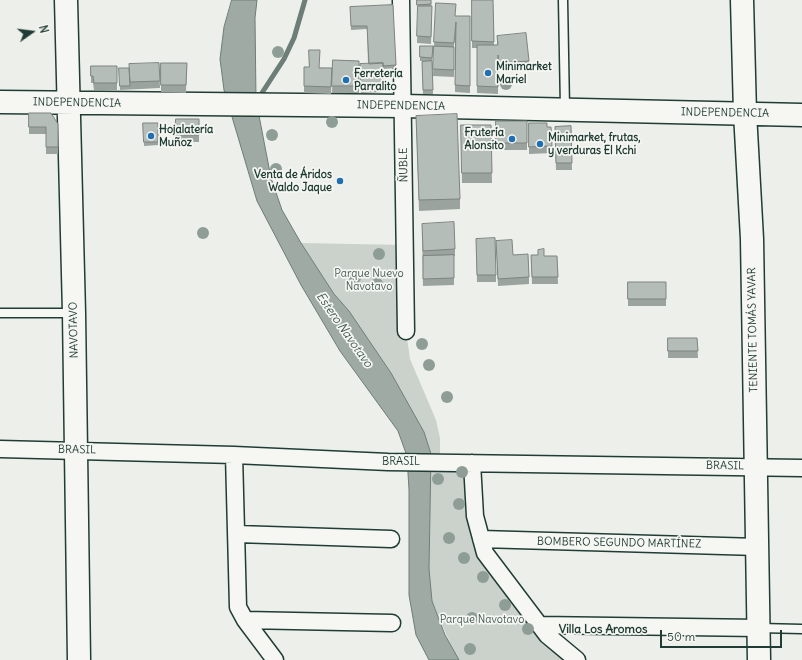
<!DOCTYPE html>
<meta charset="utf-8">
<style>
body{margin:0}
#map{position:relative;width:802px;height:660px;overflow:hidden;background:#edefea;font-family:Delius,sans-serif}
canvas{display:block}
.north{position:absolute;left:12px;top:12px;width:40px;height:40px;-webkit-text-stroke:3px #f6f6f2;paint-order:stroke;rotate:76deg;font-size:11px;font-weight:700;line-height:16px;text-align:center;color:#1f3d34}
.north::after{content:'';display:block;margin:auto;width:14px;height:18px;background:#1f3d34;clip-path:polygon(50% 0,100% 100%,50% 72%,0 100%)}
.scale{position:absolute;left:660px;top:630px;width:122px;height:18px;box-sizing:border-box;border:2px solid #1f3d34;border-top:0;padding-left:5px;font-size:12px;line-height:14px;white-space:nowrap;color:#1f3d34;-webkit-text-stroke:3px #f6f6f2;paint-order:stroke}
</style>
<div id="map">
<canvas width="802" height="660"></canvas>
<div class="north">N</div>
<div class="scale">50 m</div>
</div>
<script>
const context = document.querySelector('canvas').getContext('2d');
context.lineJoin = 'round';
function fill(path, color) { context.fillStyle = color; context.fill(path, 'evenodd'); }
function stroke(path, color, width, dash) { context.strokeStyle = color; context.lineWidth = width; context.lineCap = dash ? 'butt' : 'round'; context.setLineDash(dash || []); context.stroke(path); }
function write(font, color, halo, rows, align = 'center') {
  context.font = font + ' Delius,sans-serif'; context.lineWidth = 3.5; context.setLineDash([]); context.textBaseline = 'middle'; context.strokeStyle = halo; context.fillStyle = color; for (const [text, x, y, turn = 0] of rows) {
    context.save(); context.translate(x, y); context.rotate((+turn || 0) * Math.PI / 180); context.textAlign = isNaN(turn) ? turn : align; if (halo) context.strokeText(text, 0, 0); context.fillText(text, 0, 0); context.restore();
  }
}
fill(new Path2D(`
 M301,243L404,245L406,331L410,359L436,420L440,438V462L469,467L483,554L573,660H459L455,655L432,601L429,569L431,455L424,432L391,373L349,311L334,294Z`), '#cbd2cc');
const water = new Path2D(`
 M232,0H257L255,18L256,100L271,178L282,210L301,243L334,294L349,311L391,373L424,432L431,454L429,569L432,601L445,635L459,660H429L416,635L409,595V490L407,456L398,431L340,351L301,285L257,201L224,90L220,59L224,27Z`);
fill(water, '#9faaa4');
stroke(water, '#6c7e77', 1);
stroke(new Path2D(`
 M258,99L284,59L294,38L305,0`), '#6c7e77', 5);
const lane = new Path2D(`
 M563,0L565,108
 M0,313H73
 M759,628L802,629`);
const street = new Path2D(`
 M401,0L406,331
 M0,449L234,455L388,462L802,468
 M234,455L238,607L245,620L275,660
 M472,463L475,516L485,553L547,635L577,660
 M237,534L391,539
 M481,539L758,547
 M245,620L392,623
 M539,625L759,628`);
const secondary = new Path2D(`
 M66,0L74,313L79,660
 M742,0L745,113L752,239L759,660
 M0,102L403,106L802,115`);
stroke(lane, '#1f3d34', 11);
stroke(street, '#1f3d34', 19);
stroke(secondary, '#1f3d34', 25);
stroke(lane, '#f6f6f2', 8);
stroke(street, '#f6f6f2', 16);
stroke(secondary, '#f6f6f2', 22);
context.fillStyle = '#8e9e96';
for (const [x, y] of [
 [278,52],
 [506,84],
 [332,122],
 [272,135],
 [276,169],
 [203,233],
 [379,254],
 [355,278],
 [377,284],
 [422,344],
 [429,365],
 [447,397],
 [462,472],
 [438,479],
 [459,504],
 [449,538],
 [464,558],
 [483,577],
 [505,605],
 [472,618],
 [528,629],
 [470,649]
]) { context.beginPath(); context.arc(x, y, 6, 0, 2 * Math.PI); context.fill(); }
fill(new Path2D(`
 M417,0H431L432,13L431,44L417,43L418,8Z
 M472,0H493L494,45H497V36L529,61V68L499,70L498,63V94L477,93V48H472Z
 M436,3L455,16H470V93L455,92V30L454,47V77L433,76L434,46Z
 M393,5L396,68L383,69L384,92L361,93L360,64H368L367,29L351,30L350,7Z
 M420,46H433L432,61H420Z
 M333,60L359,61V93H332Z
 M432,61L433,94H423L422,62Z
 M159,63L160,88L120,90L119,68H129Z
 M161,63H187L186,93L161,92Z
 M91,66H117V90H94L93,83H91Z
 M304,67L332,68L331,94L304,93Z
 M29,113L58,124V154H46V134H29Z
 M416,116L460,199V209L419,211Z
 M176,119H199V142H175Z
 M496,121H527V150H496Z
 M143,123H158V145L144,146Z
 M529,123L547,127H551L552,153L529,154Z
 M461,125H491L492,183H462Z
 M571,126L572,170H556L555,127Z
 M422,231L455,249V256H454V285L423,286Z
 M476,239L496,275V282H477Z
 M496,241L513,255L529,277V284L498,286Z
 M531,255L544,256H557L558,284H532Z
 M628,282H666V306H628Z
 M668,338H697L698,358H668Z`), '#9ba39e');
const building = new Path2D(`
 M417,0H431V4L417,5Z
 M472,0H493L494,42L472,41Z
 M436,3L456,4L455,16H470V86L455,85L456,22L454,43L434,42Z
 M393,5L396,65L383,66V63L369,64L367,26H351L350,7Z
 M418,6H432L431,37L417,36Z
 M526,33L529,61L499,63L498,55V87L477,86V45H498L497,36Z
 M420,46H433L432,58L420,57Z
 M434,46L454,47V70L433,69Z
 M309,50H320L319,68H332L331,87L304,86V67H309Z
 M333,60L359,61V86H332Z
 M432,61L433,90H423L422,62Z
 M159,63L160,81L130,82L129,64Z
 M161,63H187L186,85H161Z
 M383,63L384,85L361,86L360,64Z
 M91,66H117V83H94L93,76H91Z
 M119,68H129L130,86H120Z
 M29,113H51L58,124V147H46V127H29Z
 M457,114L460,199L419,200L416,116Z
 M176,119H199V135H175Z
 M496,121H527V143H496Z
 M143,123H158V142H144Z
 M529,123H547V127H551L552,146L529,147Z
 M461,125H491L492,173H462Z
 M571,126L572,163H556L555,127Z
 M454,222L455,249L423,251L422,224Z
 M495,238L496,275H477L476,239Z
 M512,240L513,255L528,254L529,277L498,279L496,241Z
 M544,249V256H557L558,277H532L531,255H538V250Z
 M454,255V278L423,279V256Z
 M628,282H666V299H628Z
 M668,338H697L698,351H668Z`);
fill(building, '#b4bdb8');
stroke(building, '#7e8481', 1);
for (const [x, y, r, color] of [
 [488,73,4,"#1f6fb2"],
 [346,80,4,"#1f6fb2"],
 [151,136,4,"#1f6fb2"],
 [512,139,4,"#1f6fb2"],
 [540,144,4,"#1f6fb2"],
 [340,181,4,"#1f6fb2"]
]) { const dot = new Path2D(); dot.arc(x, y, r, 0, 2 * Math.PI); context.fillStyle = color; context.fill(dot); stroke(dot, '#f6f6f2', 1.5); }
write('bold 11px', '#1f3d34', '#f6f6f2', [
 ["Minimarket",496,67],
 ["Mariel",496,80],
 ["Ferretería",354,74],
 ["Parralito",354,87],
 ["Hojalatería",159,130],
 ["Muñoz",159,143],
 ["Frutería",504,133,"right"],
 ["Alonsito",504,146,"right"],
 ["Minimarket, frutas,",548,138],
 ["y verduras El Kchi",548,151],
 ["Venta de Áridos",332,175,"right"],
 ["Waldo Jaque",332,188,"right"]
], 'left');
write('11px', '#1f3d34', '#f6f6f2', [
 ["INDEPENDENCIA",77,103,1],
 ["INDEPENDENCIA",401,106,1],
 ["INDEPENDENCIA",725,113,1],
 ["ÑUBLE",404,165,-91],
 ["NAVOTAVO",74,330,-91],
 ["TENIENTE TOMÁS YAVAR",753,330,-91],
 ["BRASIL",77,450,1],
 ["BRASIL",401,462],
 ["BRASIL",725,466,1],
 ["BOMBERO SEGUNDO MARTÍNEZ",619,543,1]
]);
write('11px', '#415b52', '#f6f6f2', [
 ["Parque Nuevo",369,274],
 ["Navotavo",369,287],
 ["Parque Navotavo",482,620]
]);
write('italic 12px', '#3f5850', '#f6f6f2', [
 ["Estero Navotavo",344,330,55]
]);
write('bold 12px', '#1f3d34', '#f6f6f2', [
 ["Villa Los Aromos",603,630]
]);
</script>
